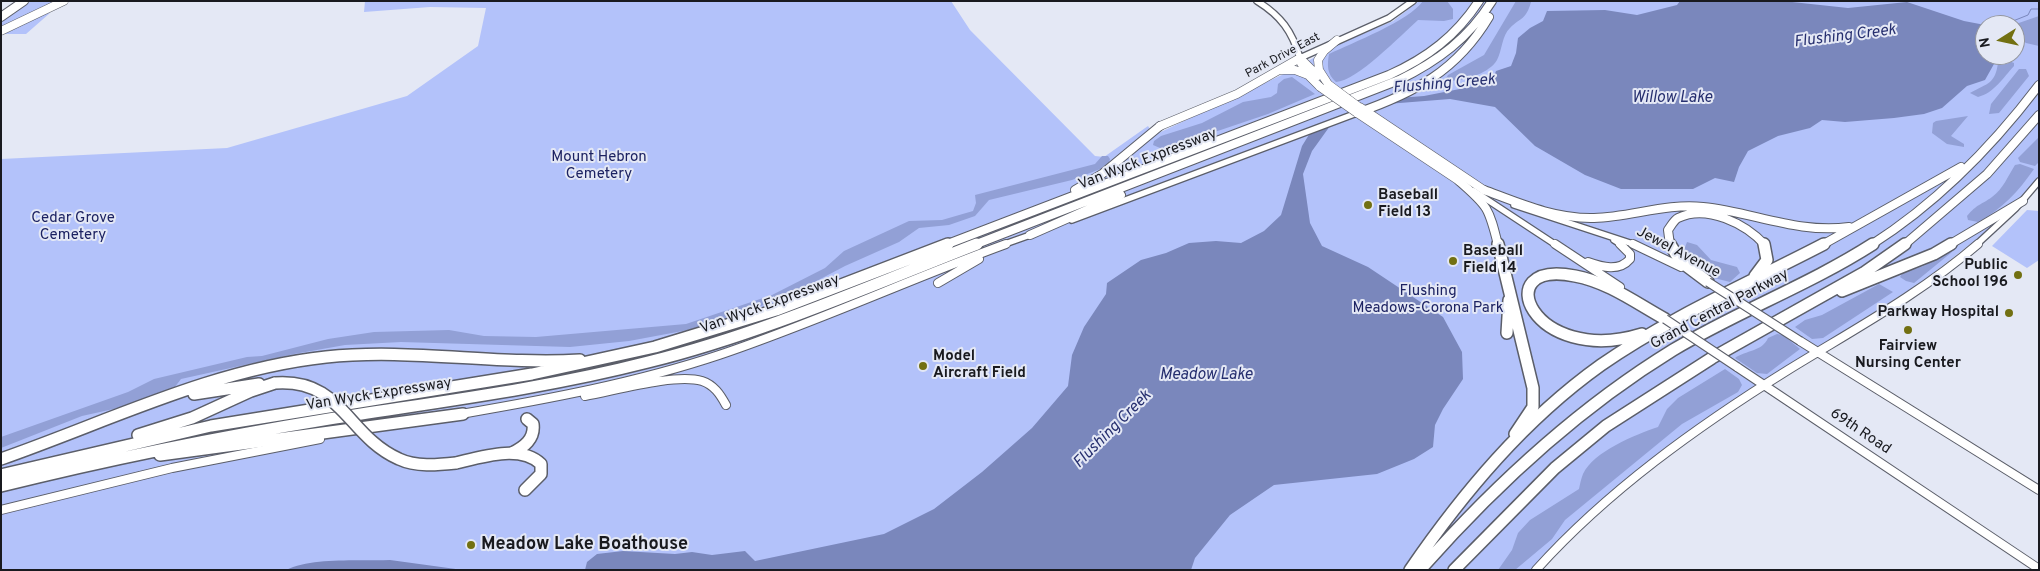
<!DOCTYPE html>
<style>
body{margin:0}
#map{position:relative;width:2040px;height:571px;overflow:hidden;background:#e4e8f5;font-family:Overpass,sans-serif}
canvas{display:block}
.frame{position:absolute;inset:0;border:2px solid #191a1f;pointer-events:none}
.north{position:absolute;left:1975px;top:15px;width:50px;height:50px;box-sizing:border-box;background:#e4e8f5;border:1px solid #93969f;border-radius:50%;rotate:260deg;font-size:14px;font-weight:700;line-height:20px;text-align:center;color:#191a1f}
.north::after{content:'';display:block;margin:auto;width:18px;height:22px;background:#727012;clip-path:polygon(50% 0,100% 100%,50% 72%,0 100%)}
</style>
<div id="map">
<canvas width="2040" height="571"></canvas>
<div class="frame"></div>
<div class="north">N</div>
</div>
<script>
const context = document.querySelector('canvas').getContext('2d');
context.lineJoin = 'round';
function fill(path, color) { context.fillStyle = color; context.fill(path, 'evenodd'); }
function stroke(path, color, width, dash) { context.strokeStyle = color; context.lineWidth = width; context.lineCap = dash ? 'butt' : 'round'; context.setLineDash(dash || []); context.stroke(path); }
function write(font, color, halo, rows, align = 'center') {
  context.font = font + ' Overpass,sans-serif'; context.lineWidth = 4; context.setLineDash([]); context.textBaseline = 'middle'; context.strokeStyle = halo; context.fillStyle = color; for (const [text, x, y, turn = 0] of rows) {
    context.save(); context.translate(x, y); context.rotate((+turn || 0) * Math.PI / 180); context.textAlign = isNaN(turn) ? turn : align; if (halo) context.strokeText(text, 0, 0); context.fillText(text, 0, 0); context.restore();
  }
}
fill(new Path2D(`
 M31,1H58L1,28V22Z
 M365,1H951L970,30L1095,156L1104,157L1148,126L1150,129L1131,146L1286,73L1339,44L1393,21L1419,1H2039V183L1987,231L1922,282L1742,395L1652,464L1536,570H1V159L227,148L407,96L478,46L486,8L430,7L364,12ZM1985,25H2015V55H1985Z
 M50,13L26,34H3L43,14Z
 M2027,210L2039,211V260L2027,268L1992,246Z`), '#b3c2fa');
fill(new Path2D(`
 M1423,1H1447L1453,9V19L1444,21L1418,20C1401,35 1357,81 1336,82C1327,74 1327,66 1329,54C1352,43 1409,21 1423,1Z
 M1516,1H1538L1531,2C1526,20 1521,17 1510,28C1502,35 1502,51 1497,60C1489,74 1460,83 1445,80L1448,75L1484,55Z
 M2039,16V46L2026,43L2015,34L2013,25Z
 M2009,61L2014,63V66C2003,78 1994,93 1978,97L1970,93C1988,83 1995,84 1998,63Z
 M2019,69H2026L2029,76L1999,113L1989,114L1991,104Z
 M1292,77L1315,94L1268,114L1194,139L1170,147L1160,148L1153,145L1154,141L1161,136L1202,123L1243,102L1271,97L1277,93L1278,84L1284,79Z
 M1968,116L1951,136L1964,144V147L1947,144L1932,133L1933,123L1936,121Z
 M2039,137V162L2035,166L2020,162L2018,158Z
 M1102,156H1108L1110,159L1108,166L1072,180L989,200L975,216L949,225L919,228L899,242L845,266L792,294L748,311L688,330L629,341L570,347L401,342L345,345L294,354L181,379L171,392L136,404L82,416L1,448V437L128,392L154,379L247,357L262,356L328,339L374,332L449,330L484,336L536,337L686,324L772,295L825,268L844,251L909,221L942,220L973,211L976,203L975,195L1095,164Z
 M2020,164L2034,169C2018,192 2002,209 1978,222L1968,220L1967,216C1977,204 1981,205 1992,197C2003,189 2008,176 2015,165Z
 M1687,242L1697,245L1711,260L1737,267L1740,273L1730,282L1714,278L1684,250Z
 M1952,252L1914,283L1906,281L1900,277C1904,269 1910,271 1918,268C1930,265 1939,254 1952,252Z
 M1879,284L1893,292L1823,338L1812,339L1795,327L1805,320L1822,315Z
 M1777,334L1783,335L1800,349L1767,374L1757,373L1735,358C1746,350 1762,352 1768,338Z
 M1725,369L1739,379L1742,385L1738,392L1682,424L1565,520L1552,539L1515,570H1498L1512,550L1518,533L1530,520L1579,489C1580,484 1581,479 1583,474C1594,451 1635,435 1658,427L1667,409L1678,398Z`), '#92a0d6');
fill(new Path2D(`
 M1680,1H1783L1848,8L1907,2L1964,21L1985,25V55H1999L1985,80L1967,86L1942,108L1924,114L1894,118L1845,122L1822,120L1810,128L1778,136L1748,151L1739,167L1734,182L1715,178L1693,189H1621L1585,175L1535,146L1495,107L1450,99L1387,104L1330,126L1312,151L1303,174L1310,223L1322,246L1368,267L1443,317L1462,352L1463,379L1443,409L1435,425L1433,447L1414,459L1377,474L1274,485L1230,515L1195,558L1191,570H585L587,562L597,554L623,551L675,554L692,552L712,555L745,551L755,561L884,534L934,509L982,472L1032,428L1068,386L1072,355L1084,327L1106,294L1107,283L1141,260L1166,253L1189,243L1216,241L1241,243L1264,231L1281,215L1302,146L1315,125L1385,99L1424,96L1475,86L1492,81L1496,71L1511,66L1516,53L1518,38L1530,28L1543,21L1547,11L1605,10L1637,15L1677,5Z
 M390,560L463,570H286C312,557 360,561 390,560Z`), '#7a87bc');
stroke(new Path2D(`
 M2003,25L2028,15L2031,9H2039`), '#7a87bc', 1);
const minorFar1 = new Path2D(`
 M1257,1C1281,16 1292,31 1300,58L1389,18L1413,1
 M1474,191L1556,245
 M1514,205L1636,245
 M1072,220L1357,113
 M1614,240L1622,245
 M1002,245L1033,234
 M1976,245L2016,208L2039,181`);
const minor = new Path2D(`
 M1555,244L1620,287
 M1633,244L1681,267
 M1588,262C1602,267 1619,272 1630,259V254L1620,244
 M938,283L979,259
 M1800,341L2039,490
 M1737,367L2039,569
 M585,396C614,391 675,373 702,381C714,385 720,394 726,405
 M461,414C548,399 635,383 719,355C817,322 910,279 1006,244
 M1,510L172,468L320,439
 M1536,570C1607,491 1698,426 1788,370C1853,330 1920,294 1978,244`);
const major = new Path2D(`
 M1,31L64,1
 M1300,58L1318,76
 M1301,63L1308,75L1320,87
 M1280,70H1295L1308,75
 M1328,84L1319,70L1318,60L1324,51L1337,40
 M1360,107L1484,190
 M1357,113L1459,181
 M1160,126L1237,94L1300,58`);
const highwayFar1 = new Path2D(`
 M1,17L24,1
 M1357,113C1414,93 1457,71 1489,17
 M1459,181C1488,206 1489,208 1498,245
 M1075,190L1102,174L1160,126
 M1484,190C1519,203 1555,219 1594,218C1631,217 1666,203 1703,207C1753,212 1798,234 1849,227
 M1030,235L1121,195
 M945,245L1389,75C1427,58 1456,36 1479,1
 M974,245L1399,80C1438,61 1469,38 1492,1
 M1670,245L1668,230C1671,226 1674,220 1678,218C1707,204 1746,224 1765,245
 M1822,245L1961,167
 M1871,245C1937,203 1992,147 2039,85
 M1904,245L1987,174L2039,115
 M1949,245L2023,201`);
const highway = new Path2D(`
 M1498,244L1533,388V407L1515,434
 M1670,244L1680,261L1708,282
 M1755,276L1767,260L1764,244
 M1842,291L1934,254L1951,244
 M1507,333L1509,300
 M1642,334C1532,368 1486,258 1575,276C1608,282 1636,303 1665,319
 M194,394L259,384
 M138,435L192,418L251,391L275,383
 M512,453C524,447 535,439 533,424L527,419
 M160,455L463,414
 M1,459C107,422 213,369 326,357C410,348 495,365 580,360
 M456,463C481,457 520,444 541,464V474L525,490
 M1,475L211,426L532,374L655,347L776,310L948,244
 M1,486C109,459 219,437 329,419C436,402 543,389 648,362C761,334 869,286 977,244
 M1410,570C1463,493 1524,420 1601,365C1670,317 1749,283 1824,244
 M1420,570C1494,486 1577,409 1673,350C1738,311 1809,285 1873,244
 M1454,570L1555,468L1606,426L1712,358L1865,272L1905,244`);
stroke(minorFar1, '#5b5e69', 8);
stroke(minor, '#5b5e69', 10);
stroke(major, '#5b5e69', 9);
stroke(highwayFar1, '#5b5e69', 10);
stroke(highway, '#5b5e69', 14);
stroke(minorFar1, '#fff', 5.5);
stroke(minor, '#fff', 8);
stroke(major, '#fff', 8);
stroke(highwayFar1, '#fff', 8);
stroke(highway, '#fff', 11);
const minorBridge = new Path2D(`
 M1708,282L1800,341
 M1665,319L1737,367`);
const majorBridge = new Path2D(`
 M1328,84L1359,107
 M1320,87L1357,113`);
const highwayBridge = new Path2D(`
 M275,383C342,378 347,436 399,459C416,467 437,465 456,463`);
stroke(minorBridge, '#5b5e69', 10, []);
stroke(majorBridge, '#5b5e69', 9, []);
stroke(highwayBridge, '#5b5e69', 14, []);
stroke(minorBridge, '#fff', 8);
stroke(majorBridge, '#fff', 8);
stroke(highwayBridge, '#fff', 11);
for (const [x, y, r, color] of [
 [1368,205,5,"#727012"],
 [1453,261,5,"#727012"],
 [2018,275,5,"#727012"],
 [2009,313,5,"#727012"],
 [1908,330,5,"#727012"],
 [923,366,5,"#727012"],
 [471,545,5,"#727012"]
]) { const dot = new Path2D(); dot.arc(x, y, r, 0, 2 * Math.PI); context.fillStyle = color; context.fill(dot); stroke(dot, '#e4e8f5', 2); }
write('12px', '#191a1f', '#e4e8f5', [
 ["Park Drive East",1283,56,-28]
]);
write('15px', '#1c2262', '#e4e8f5', [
 ["Mount Hebron",599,158],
 ["Cemetery",599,175],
 ["Cedar Grove",73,219],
 ["Cemetery",73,236],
 ["Flushing",1428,292],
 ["Meadows-Corona Park",1428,309]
]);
write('15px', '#191a1f', '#e4e8f5', [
 ["Van Wyck Expressway",1148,160,-21],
 ["Jewel Avenue",1678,253,28],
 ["Van Wyck Expressway",770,305,-20],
 ["Grand Central Parkway",1720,310,-28],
 ["Van Wyck Expressway",379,395,-9],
 ["69th Road",1860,432,34]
]);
write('bold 15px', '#191a1f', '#e4e8f5', [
 ["Baseball",1378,196],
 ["Field 13",1378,213],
 ["Baseball",1463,252],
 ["Field 14",1463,269],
 ["Public",2008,266,"right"],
 ["School 196",2008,283,"right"],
 ["Parkway Hospital",1999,313,"right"],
 ["Fairview",1908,347,"center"],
 ["Nursing Center",1908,364,"center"],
 ["Model",933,357],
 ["Aircraft Field",933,374]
], 'left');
write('italic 16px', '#262f6f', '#e4e8f5', [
 ["Flushing Creek",1845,37,-7],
 ["Flushing Creek",1444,85,-5],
 ["Willow Lake",1672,99],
 ["Meadow Lake",1206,376],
 ["Flushing Creek",1113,430,-45]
]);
write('bold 18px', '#191a1f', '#e4e8f5', [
 ["Meadow Lake Boathouse",481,545]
], 'left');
</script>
